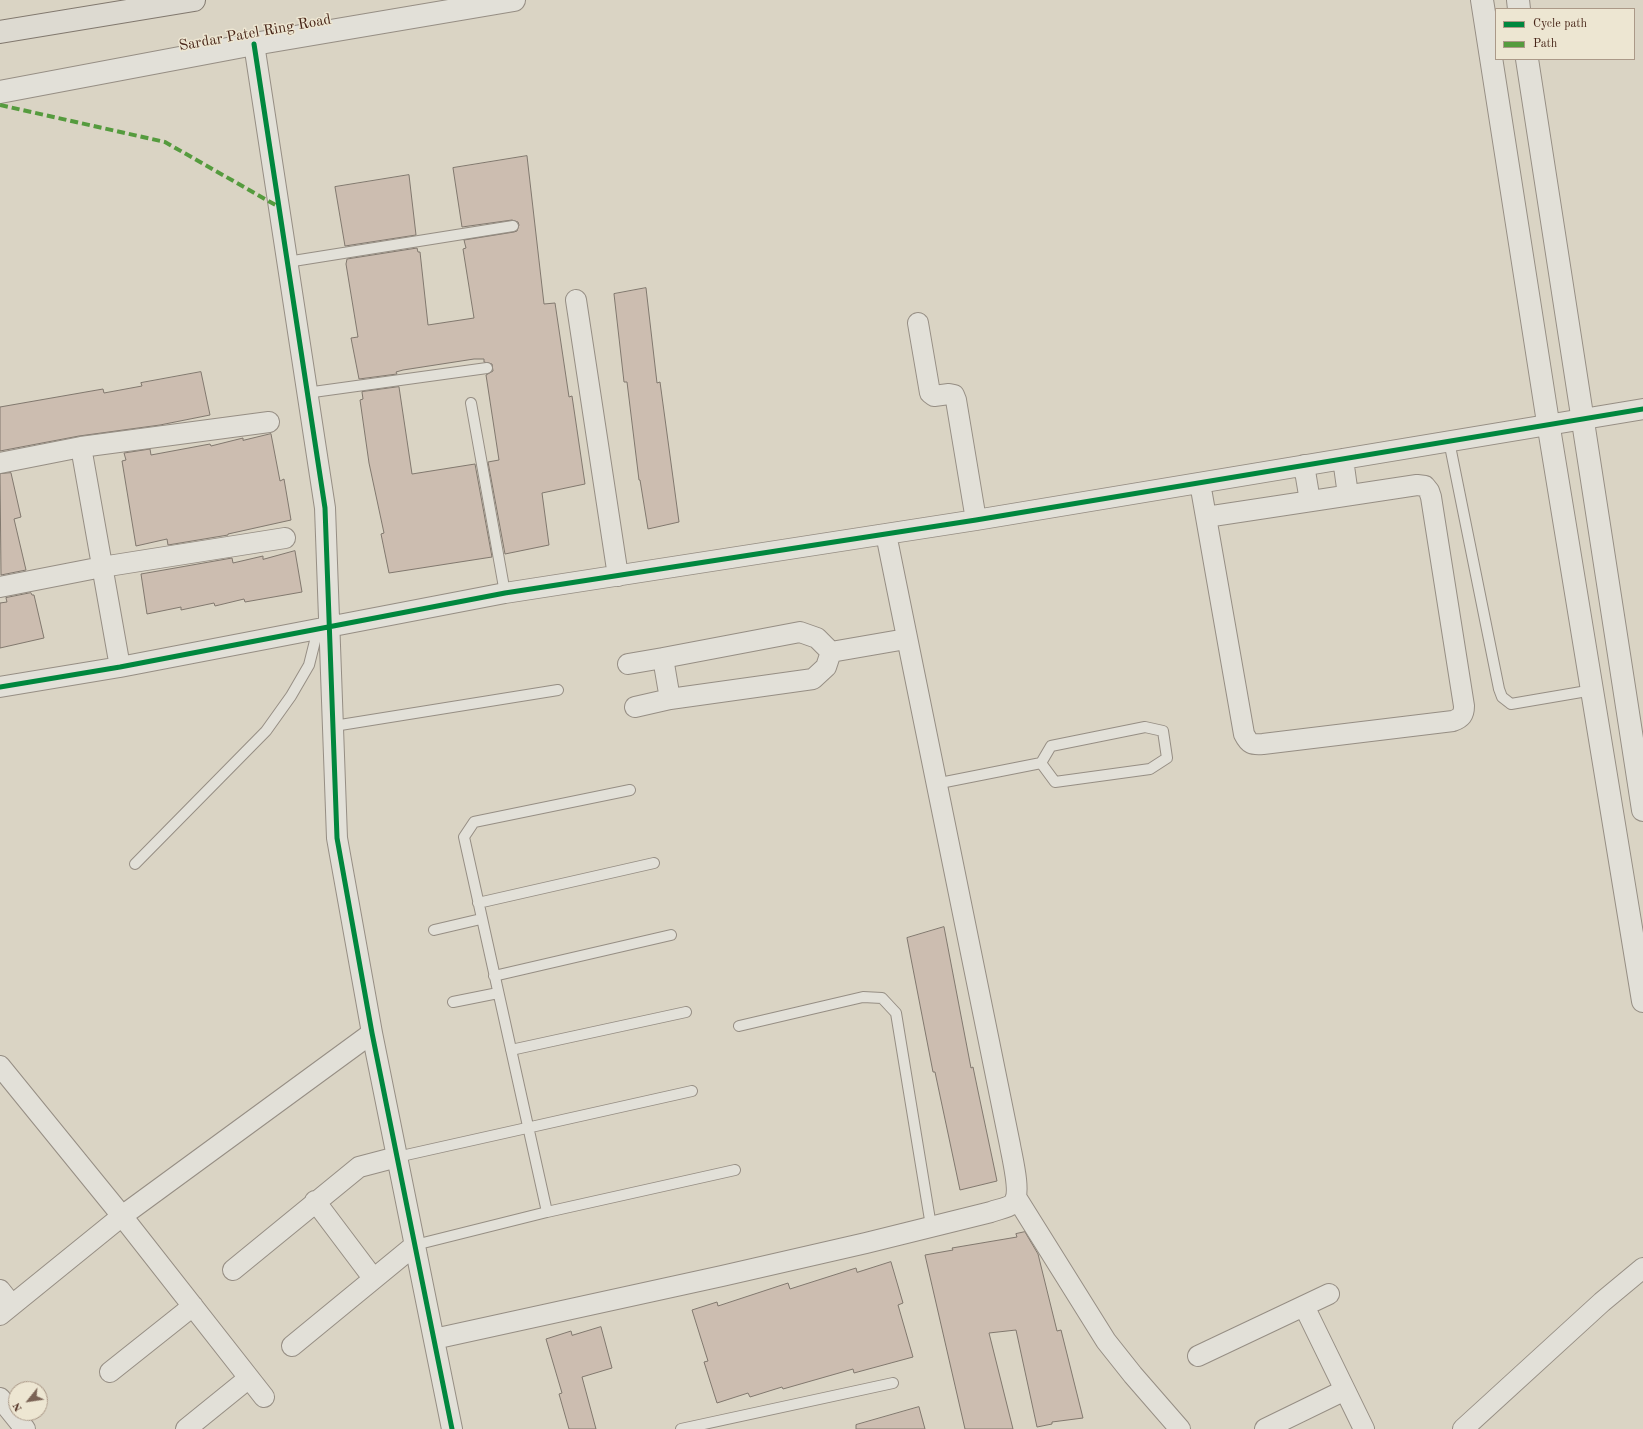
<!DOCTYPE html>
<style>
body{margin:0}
#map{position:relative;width:1643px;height:1429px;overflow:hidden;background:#dad4c4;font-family:"Old Standard TT",serif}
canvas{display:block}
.legend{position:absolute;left:1495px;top:8px;width:140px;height:52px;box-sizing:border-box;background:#ede6d2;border:1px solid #ab9988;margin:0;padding:5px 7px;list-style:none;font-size:12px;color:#472518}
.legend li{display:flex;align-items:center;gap:8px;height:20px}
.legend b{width:20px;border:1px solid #ab9988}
.north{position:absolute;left:8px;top:1381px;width:40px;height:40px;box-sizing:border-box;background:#ede6d2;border:1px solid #ab9988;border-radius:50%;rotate:240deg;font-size:11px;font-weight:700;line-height:16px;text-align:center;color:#472518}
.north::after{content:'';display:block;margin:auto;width:14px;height:18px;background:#7a6254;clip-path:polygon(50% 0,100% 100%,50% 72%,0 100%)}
</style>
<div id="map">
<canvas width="1643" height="1429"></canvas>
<ul class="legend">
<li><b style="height:5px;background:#00873e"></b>Cycle path</li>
<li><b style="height:5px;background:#559b3e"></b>Path</li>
</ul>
<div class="north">N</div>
</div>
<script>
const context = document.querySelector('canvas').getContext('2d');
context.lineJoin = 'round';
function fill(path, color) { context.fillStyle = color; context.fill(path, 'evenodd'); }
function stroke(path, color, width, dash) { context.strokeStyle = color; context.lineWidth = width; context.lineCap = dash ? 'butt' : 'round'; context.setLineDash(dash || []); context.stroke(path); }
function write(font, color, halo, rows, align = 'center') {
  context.font = font + ' "Old Standard TT",serif'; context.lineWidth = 3; context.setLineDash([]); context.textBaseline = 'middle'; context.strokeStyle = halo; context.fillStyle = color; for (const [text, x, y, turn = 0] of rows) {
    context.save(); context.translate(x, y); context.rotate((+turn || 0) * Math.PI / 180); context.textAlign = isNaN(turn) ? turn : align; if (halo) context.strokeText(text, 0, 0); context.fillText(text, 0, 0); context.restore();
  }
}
const building = new Path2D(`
 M527,156L544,304L555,303L569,397L572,396L585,484L542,493L549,545L505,554L488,462L499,460L486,375L493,371L492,364L484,362V359H474L403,370L396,372L397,374L359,379L351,338L358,337L346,264L347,259L417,248L418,252H420L428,325L474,318L463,249L466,248L464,240L514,232L517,231L519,225L518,222L512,220L462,227L453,168Z
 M409,175L416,235L345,246L335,187Z
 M646,288L657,383L660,382L679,522L648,529L640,480H639L627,382H624L614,294Z
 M201,372L210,415L160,425L79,436L0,451V407L103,389L104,393L142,386L141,383Z
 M399,387L412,474L475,464L492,557L389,573L381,534L384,533L369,463L360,400L363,399L362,392Z
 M271,434L280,481L284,479L291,520L228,534V535L168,545L167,539L136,546L122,461L126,460L124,453L150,449L151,455L210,444L211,446L243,438V440Z
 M11,473L21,517L14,519L26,570L1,575L0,474Z
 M295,551L302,592L245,602L244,599L215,606L214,603L181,610V607L147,614L141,574L232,558L233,563L263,556V559Z
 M31,593L32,595H34L44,638L0,648V603L7,602L6,598Z
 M944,927L971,1068L973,1067L978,1091L997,1181L960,1190L935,1072H933L907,938Z
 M1025,1232L1038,1254L1057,1331L1061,1330L1083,1418L1052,1422V1424L1037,1427L1016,1330L989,1333L1013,1429H965L925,1255L953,1250L952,1248L1017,1237L1016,1234Z
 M891,1262L903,1303L898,1305L913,1357L854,1373L853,1369L783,1389L782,1387L750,1397L748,1393L717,1403L704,1362L708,1361L692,1310L717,1302L718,1306L788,1283L790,1289L856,1268L857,1272Z
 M601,1327L612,1368L582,1377L596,1429H569L559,1394L562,1393L546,1339L571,1331L572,1335Z
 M919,1407L925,1429H856V1425Z`);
fill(building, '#ccbdb0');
stroke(building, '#81786e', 1);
const service = new Path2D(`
 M287,262L513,226
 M306,393L487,368
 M471,403L505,593
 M1449,441L1499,689L1502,697L1511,704L1593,690
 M334,726L558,690
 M935,784L1041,763L1055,782L1150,769L1167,758L1163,731L1145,727L1051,746L1041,763
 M135,864L266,731L291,696L309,665L318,629
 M478,903L654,863
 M434,930L481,919
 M494,976L671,935
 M453,1002L498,993
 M739,1026L863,997L882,998L896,1013L931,1226
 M511,1050L686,1012
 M397,1157L692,1091
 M547,1212L464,837L474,822L630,790
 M415,1245L547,1212L735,1170
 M681,1429L893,1383`);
const minor = new Path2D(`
 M254,44L325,508L337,838L372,1033L452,1429
 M576,300L618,576
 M918,323L930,393L934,396L949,394L954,395L956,400L976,520
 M81,447L120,667
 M1343,459L1348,495
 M0,463L81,447L269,422
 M1304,465L1310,501
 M1200,483L1206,517L1244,734C1249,744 1252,745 1263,744L1453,721C1461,718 1464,715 1464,706L1431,497L1429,491L1425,486L1417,485L1206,517
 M0,587L102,567L285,538
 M831,652L826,667L813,679L670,699L663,658L800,632L817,638L831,652L906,639
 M628,664L663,658
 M0,687L120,667L505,593L976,520L1643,409
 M635,707L670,699
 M0,1066L122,1216L264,1397
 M1016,1197L1106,1341L1133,1375L1180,1429
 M315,1201L373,1278
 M233,1270L359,1167L397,1157
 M0,1290L12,1305
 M1304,1306L1364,1429
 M0,1315L122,1216L372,1033
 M434,1339L722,1276L866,1243L991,1212C998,1209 1010,1208 1014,1202C1021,1192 1012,1157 1010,1145L886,534
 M292,1346L415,1245
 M1198,1356L1329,1294
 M110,1372L193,1306
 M0,1398L25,1429
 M186,1429L249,1378
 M1265,1429L1345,1390
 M1463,1429L1602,1302L1643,1268`);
const tertiary = new Path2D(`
 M1482,0L1547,416L1643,1001
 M1518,0L1519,9
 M1527,59L1643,810
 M0,92L254,44L514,0`);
const trunk = new Path2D(`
 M0,32L194,0`);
stroke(service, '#968e84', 12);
stroke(minor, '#968e84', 22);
stroke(tertiary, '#968e84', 24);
stroke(trunk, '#81786e', 24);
stroke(service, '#e2e0d8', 10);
stroke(minor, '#e2e0d8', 20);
stroke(tertiary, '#e2e0d8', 22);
stroke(trunk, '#dddad1', 22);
stroke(new Path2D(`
 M0,105L165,142L279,207`), '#559b3e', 4, [8, 4]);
stroke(new Path2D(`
 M254,44L325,508L337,838L372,1033L452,1429
 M0,687L120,667L505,593L976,520L1643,409`), '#00873e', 5);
write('15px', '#472518', '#ede6d2', [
 ["Sardar Patel Ring Road",255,33,-10]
]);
</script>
